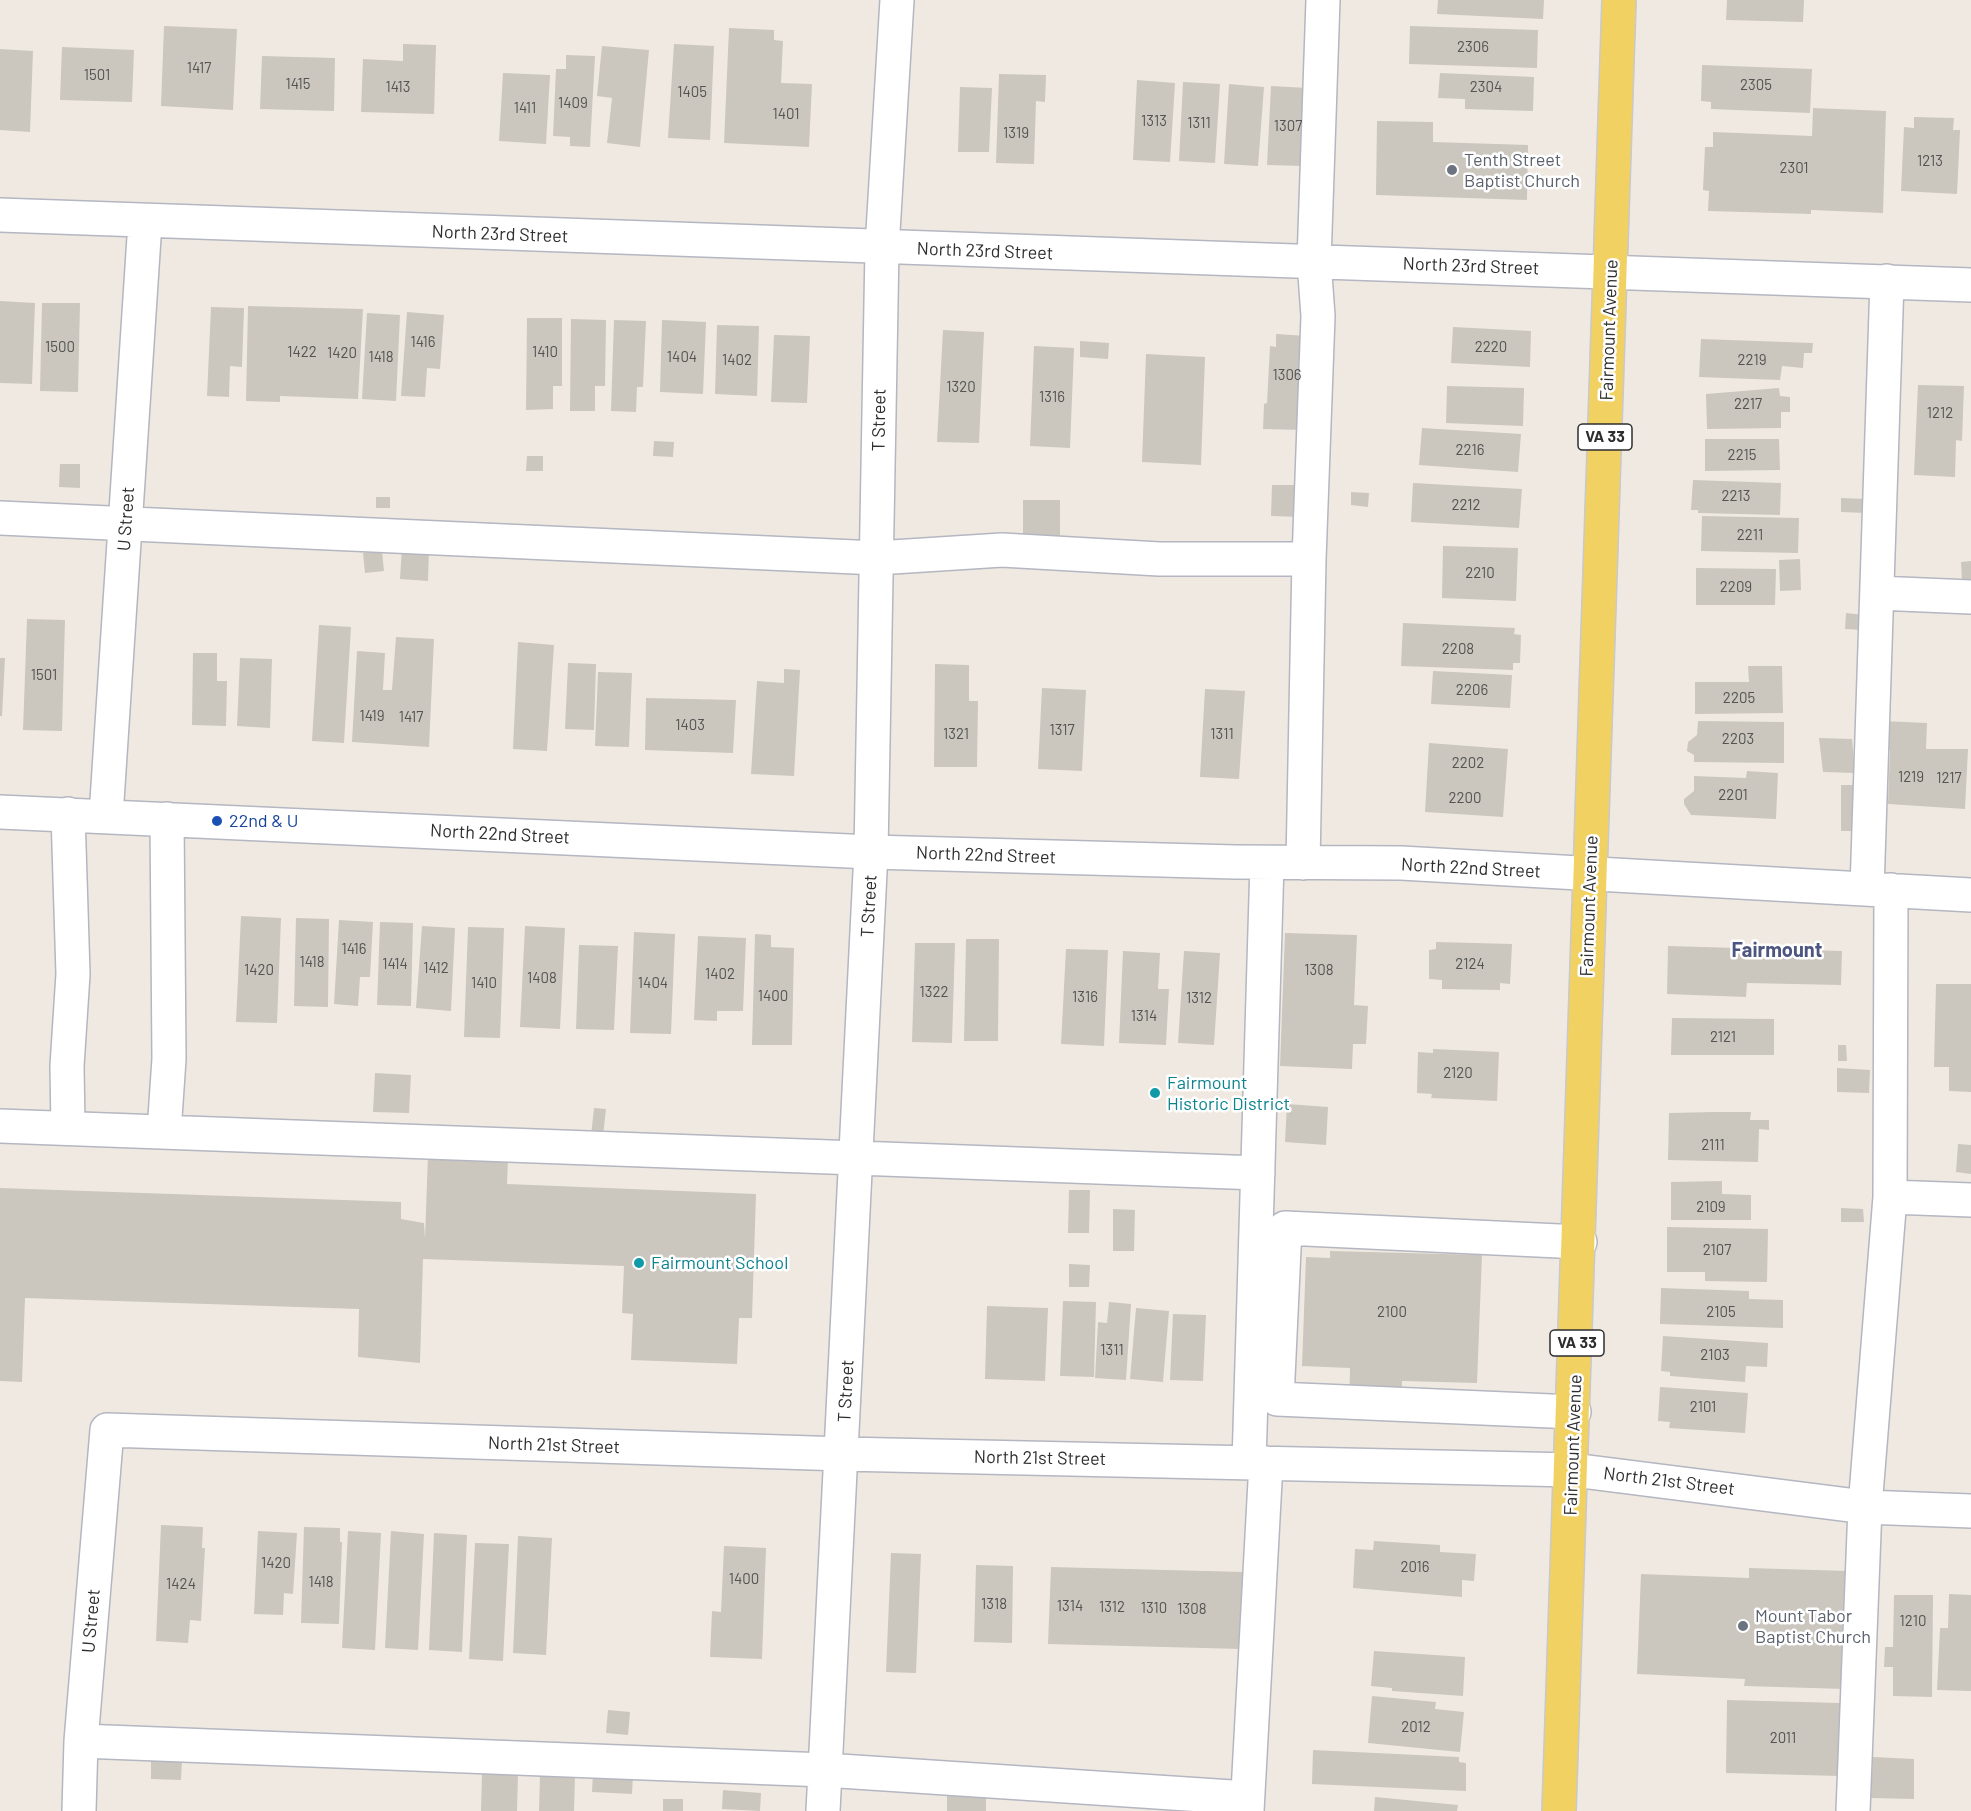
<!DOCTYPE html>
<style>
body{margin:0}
canvas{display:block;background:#efe9e1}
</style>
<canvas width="1971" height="1811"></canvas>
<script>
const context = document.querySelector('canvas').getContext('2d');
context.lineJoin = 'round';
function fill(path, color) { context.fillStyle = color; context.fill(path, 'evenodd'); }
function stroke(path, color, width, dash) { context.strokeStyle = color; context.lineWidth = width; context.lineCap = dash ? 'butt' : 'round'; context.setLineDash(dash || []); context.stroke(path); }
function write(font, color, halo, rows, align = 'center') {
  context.font = font + ' Barlow,sans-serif'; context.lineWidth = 5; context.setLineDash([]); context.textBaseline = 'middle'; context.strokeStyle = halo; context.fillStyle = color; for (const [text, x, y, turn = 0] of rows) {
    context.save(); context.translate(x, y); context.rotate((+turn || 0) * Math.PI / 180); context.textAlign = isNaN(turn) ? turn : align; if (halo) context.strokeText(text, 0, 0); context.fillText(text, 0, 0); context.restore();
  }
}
fill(new Path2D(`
 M1438,0H1544L1543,19L1437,14Z
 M1727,0H1804L1803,22L1726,20Z
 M164,26L237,29L233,110L161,106Z
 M1410,26L1538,30L1537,68L1409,64Z
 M729,28L774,30V40L783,41L781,83L812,84L809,147L724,143Z
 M403,44L436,45L434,114L361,112L363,59L403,61Z
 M674,44L714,46L710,140L668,138Z
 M602,46L649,50L640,147L607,143L612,98L597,96Z
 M62,47L134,50L132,102L60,100Z
 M0,49L33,51L30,132L0,130Z
 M566,55L595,56L590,147L570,146V137L553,136L556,69H566Z
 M262,56L335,58L334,111L260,109Z
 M1702,65L1812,69L1810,113L1711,109V102L1701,101Z
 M503,73L550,75L546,144L499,141Z
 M1440,73L1534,77L1533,111L1465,109V99L1438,98Z
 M999,74L1046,75L1045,102L1036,101L1034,164L996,163Z
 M1137,80L1175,83L1170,162L1133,160Z
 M1183,82L1220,84L1215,163L1179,161Z
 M1229,84L1264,87L1258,166L1224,164Z
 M1271,86L1308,88L1304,166L1267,165Z
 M960,87L992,88L989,152H958Z
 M1813,108L1886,111L1883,213L1811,210V214L1708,211L1709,191L1703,190L1705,147H1713V132L1812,136Z
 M1914,117L1954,118L1953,130H1960L1957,194L1901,191L1904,127L1914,128Z
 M1377,121L1433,122V142L1528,145L1527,200L1376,195Z
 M0,301L35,303L32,384L0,383Z
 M42,303H80L78,392L40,391Z
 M248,306L363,309L358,399L280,396V402L246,401Z
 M211,307L244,308L242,367L230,366L229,397L207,396Z
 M407,312L444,315L440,369L427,368L425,397L401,396Z
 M367,313L400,315L396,401L362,399Z
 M527,318H562V386H553V409L526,410Z
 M571,319L606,320L605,386H595V411H570Z
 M614,320L646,321L643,387H637L636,412L611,411Z
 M662,320L706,322L703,394L660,392Z
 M717,325L759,326L757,396L715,394Z
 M1453,327L1531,331L1530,367L1451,363Z
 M943,330L984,332L979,443L937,442Z
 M1276,334L1307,336L1303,430L1263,429L1264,404L1267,403L1270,346L1276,347Z
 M774,335L810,336L807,403L771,402Z
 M1701,339L1813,343L1812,353H1804L1803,368L1782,366L1780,380L1699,377Z
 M1080,341L1109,343L1108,359L1080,357Z
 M1034,346L1074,348L1070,448L1030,446Z
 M1146,354L1205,357L1201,465L1142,462Z
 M1918,385L1964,386L1962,441L1956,440L1955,477L1914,475Z
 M1447,386L1524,388L1523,426L1446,423Z
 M1779,388L1780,396L1790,397V412H1781V428L1707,429L1706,394Z
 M1422,428L1521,434L1518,472L1419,465Z
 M1705,439H1779L1780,470L1705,471Z
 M654,441L674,442L673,457L653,456Z
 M527,456H543V471H526Z
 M60,464H80V488L59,487Z
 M1693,480L1781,483L1780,515L1698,513V510H1691Z
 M1413,483L1522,489L1519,528L1411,522Z
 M1272,485H1302L1301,517L1271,516Z
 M1351,492L1369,493L1368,507L1351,505Z
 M376,497H390V508H376Z
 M1841,498L1867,499L1866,513L1841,512Z
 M1023,500H1060V541L1023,540Z
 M1702,516L1799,518L1798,553L1701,551Z
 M1443,546L1518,548L1516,601L1442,598Z
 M402,547L429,549L428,581L400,579Z
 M382,551L384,571L365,573L363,553Z
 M1800,559L1801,590L1780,591L1779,560Z
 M1971,561V581H1962L1961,562Z
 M1696,568L1776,569L1775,605H1696Z
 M1846,613L1864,615L1863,630L1845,629Z
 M27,619L65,620L62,731L23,730Z
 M1403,623L1515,628L1514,634L1521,635L1520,663H1513V670L1401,666Z
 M319,625L351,627L344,743L312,741Z
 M396,637L434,639L429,747L352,742L357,651L385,653L383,690H392Z
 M518,642L554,645L547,751L513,749Z
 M193,653H217V681H227L226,726L192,725Z
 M0,658H5L2,716H0Z
 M240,658L272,659L270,728L237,726Z
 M568,663L596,664L594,730L565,729Z
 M935,664L969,665V701H978L977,767H934Z
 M1748,666H1782L1783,713L1695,714V682H1749Z
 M784,669L800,670L794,776L751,774L757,681L784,683Z
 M1433,671L1512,675L1510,708L1431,704Z
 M598,672L632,673L629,747L595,746Z
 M1042,688L1086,690L1082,771L1038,769Z
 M1205,689L1245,691L1239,779L1200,777Z
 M646,698L736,700L733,753L645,750Z
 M1698,721L1784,722V763L1694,762V755L1687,751L1688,742L1697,735Z
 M1882,721L1927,723L1926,749H1968L1965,809L1888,804L1890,750H1881Z
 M1819,738L1852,739L1855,773L1823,772Z
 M1429,743L1508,749L1503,817L1425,812Z
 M1747,771L1778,773L1776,819L1691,815L1684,804V799L1694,791V776L1746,778Z
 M1841,785H1856V831H1841Z
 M241,916L281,918L277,1023L236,1022Z
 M296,918L329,919L328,1007L294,1006Z
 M339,920L373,922L370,977H360L358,1006L334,1004Z
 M380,922L413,923L411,1006L377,1005Z
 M422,926L455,928L451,1011L416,1008Z
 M525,926L565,928L560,1029L520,1027Z
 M468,927L504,928L500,1038L464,1037Z
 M634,932L675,934L671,1034L630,1033Z
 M1285,933L1357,935L1354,1005L1368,1006L1366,1044H1353L1352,1069L1280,1066Z
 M755,934L771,935V947L794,948L792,1045H752Z
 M698,936L746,938L743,1011H717V1021L694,1020Z
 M966,939H999L998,1041H964Z
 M1436,942L1512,944L1510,984L1500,983V990L1442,989V980L1429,979V950L1436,949Z
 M915,943H955L952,1043L912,1042Z
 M579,945L618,946L614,1030L576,1029Z
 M1668,946L1842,951L1841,985L1747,983L1746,997L1667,994Z
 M1066,949L1108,950L1104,1046L1061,1044Z
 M1123,951L1160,953L1158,989H1169L1166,1045L1119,1043Z
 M1184,951L1220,953L1214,1045L1178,1043Z
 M1936,984H1971V1092L1949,1091V1067H1934Z
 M1672,1018L1774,1019V1055H1671Z
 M1838,1045H1846L1847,1061H1838Z
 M1433,1049L1499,1052L1497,1101L1431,1098L1432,1094L1417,1093L1418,1052L1433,1053Z
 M1837,1068L1870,1070L1869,1093L1837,1092Z
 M375,1073L411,1075L409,1113L373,1112Z
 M1287,1104L1328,1107L1326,1145L1285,1142Z
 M594,1108L606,1109L603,1136H591Z
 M1714,1112H1751L1750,1120H1769V1130L1759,1129L1758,1162L1668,1160L1669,1113Z
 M1958,1144L1971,1145V1174L1956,1172Z
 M428,1154L508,1160L507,1184L756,1194L752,1318H739L737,1364L631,1360L633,1314L622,1313L624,1266L423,1259L420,1363L358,1357L359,1309L25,1298L22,1382L0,1381V1188L401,1202V1219L424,1223L425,1239Z
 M1722,1181V1194L1751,1195V1220H1671V1182Z
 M1069,1190H1090L1089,1233H1068Z
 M1841,1208L1863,1209L1864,1222H1841Z
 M1113,1209L1135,1210L1134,1251H1113Z
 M1667,1227L1768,1229L1767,1282L1705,1281V1272H1667Z
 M1330,1251L1482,1255L1477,1383L1402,1381L1401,1419L1349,1416L1350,1368L1302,1366L1306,1257L1330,1258Z
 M1069,1264L1090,1265L1089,1287H1069Z
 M1661,1288L1749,1291V1299L1783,1300V1328L1660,1324Z
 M1063,1301L1096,1302L1094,1377L1060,1376Z
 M1109,1302L1131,1304L1126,1380L1095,1378L1098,1322L1107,1323Z
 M987,1306L1048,1308L1045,1381L985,1379Z
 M1136,1308L1169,1311L1163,1382L1130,1379Z
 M1173,1314L1206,1315L1203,1381L1170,1380Z
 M1663,1336L1768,1343L1767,1367L1746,1366L1745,1382L1670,1376V1372L1661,1371Z
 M1660,1387L1748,1393L1745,1433L1669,1428L1670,1422L1658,1421Z
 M161,1525L203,1527L202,1548H205L201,1621L190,1620L188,1643L156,1641Z
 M304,1527L340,1528V1542H342L339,1624L301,1623Z
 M258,1531L297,1533L293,1594L284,1593L283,1615L254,1614Z
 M348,1531L381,1533L375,1650L342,1648Z
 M391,1531L424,1534L418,1650L385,1648Z
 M434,1533L467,1535L462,1652L429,1650Z
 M518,1536L552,1538L546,1655L513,1653Z
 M1374,1541L1440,1545V1552L1476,1554L1474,1581L1462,1580V1597L1353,1588L1355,1549L1373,1550Z
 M475,1543L509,1544L503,1661L469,1659Z
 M724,1546L766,1548L762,1659L710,1657L712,1611L721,1612Z
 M891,1553L921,1554L916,1673L886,1672Z
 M976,1565L1013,1566L1012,1643L974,1642Z
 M1051,1567L1244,1572L1242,1649L1048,1644Z
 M1749,1568L1848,1571L1845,1689L1744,1686L1745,1679L1637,1674L1641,1574L1749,1578Z
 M1949,1594L1971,1595V1691L1937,1690L1940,1628H1948Z
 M1894,1595H1933L1932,1697L1893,1696V1667H1884L1885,1647H1893Z
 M1374,1651L1465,1657L1463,1696L1392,1691V1688L1371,1686Z
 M1372,1696L1436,1702L1435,1709L1464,1712L1460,1752L1368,1743Z
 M1727,1700L1840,1703L1839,1776L1726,1773Z
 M608,1710L630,1712L628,1735L606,1733Z
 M1313,1750L1459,1757V1762L1466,1763V1791L1312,1784Z
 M1873,1757L1914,1759V1799L1871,1798Z
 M151,1758L182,1760L181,1780L151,1779Z
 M482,1773L518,1775L517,1811H481Z
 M593,1773L633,1775L632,1794L592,1792Z
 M540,1774L575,1775L574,1811H539Z
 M947,1789H986V1811H947Z
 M723,1790L761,1793L760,1811L722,1809Z
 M1375,1797L1458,1805L1457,1811H1374Z
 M663,1799H683V1811H663Z`), '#cbc7bf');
const minor = new Path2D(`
 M0,215L1971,285
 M0,518L877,558L1002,550L1159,559H1309L1303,863
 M1309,559L1318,316L1314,261L1323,0
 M1877,593L1971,597
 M0,812L871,852L1235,862L1401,863L1971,895
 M106,816L145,222
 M1867,889L1887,281
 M0,1126L1258,1173
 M68,1128L67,1066L73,974L68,814
 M164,1132L169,1059L167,819
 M1890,1197L1971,1200
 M1574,1412L1277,1399L1285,1228L1580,1242
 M1249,1463L1267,863
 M81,1741L825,1770L1247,1798
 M79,1811L81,1741L107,1430L843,1454L1573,1470L1865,1507L1971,1511
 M823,1811L871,852L882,248L897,0
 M1247,1811L1266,1463
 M1853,1811L1865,1507L1890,1197L1891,890`);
const major = new Path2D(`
 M1559,1811L1619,0`);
stroke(minor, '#b4b7c1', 36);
stroke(major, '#c9c9c9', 36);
stroke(minor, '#fff', 33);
stroke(major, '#f2d163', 33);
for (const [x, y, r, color] of [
 [1452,170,6,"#6b7280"],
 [217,821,6,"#1a4fb4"],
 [1155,1093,6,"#0f9aa8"],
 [639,1263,6,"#0f9aa8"],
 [1743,1626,6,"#6b7280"]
]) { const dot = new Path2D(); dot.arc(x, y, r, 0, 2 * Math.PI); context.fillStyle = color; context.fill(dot); stroke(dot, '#fff', 2); }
write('15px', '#555452', null, [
 ["2306",1473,47],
 ["1417",199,68],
 ["1501",97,75],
 ["1415",298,84],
 ["2305",1756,85],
 ["1413",398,87],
 ["2304",1486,87],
 ["1405",692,92],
 ["1409",573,103],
 ["1411",525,108],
 ["1401",786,114],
 ["1313",1154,121],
 ["1311",1199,123],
 ["1307",1288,126],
 ["1319",1016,133],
 ["1213",1930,161],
 ["2301",1794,168],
 ["1416",423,342],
 ["1500",60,347],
 ["2220",1491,347],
 ["1422",302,352],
 ["1410",545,352],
 ["1420",342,353],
 ["1418",381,357],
 ["1404",682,357],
 ["1402",737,360],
 ["2219",1752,360],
 ["1306",1287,375],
 ["1320",961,387],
 ["1316",1052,397],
 ["2217",1748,404],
 ["1212",1940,413],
 ["2216",1470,450],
 ["2215",1742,455],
 ["2213",1736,496],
 ["2212",1466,505],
 ["2211",1750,535],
 ["2210",1480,573],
 ["2209",1736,587],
 ["2208",1458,649],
 ["1501",44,675],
 ["2206",1472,690],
 ["2205",1739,698],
 ["1419",372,716],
 ["1417",411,717],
 ["1403",690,725],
 ["1317",1062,730],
 ["1321",956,734],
 ["1311",1222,734],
 ["2203",1738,739],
 ["2202",1468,763],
 ["1219",1911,777],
 ["1217",1949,778],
 ["2201",1733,795],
 ["2200",1465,798],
 ["1416",354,949],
 ["1418",312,962],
 ["1414",395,964],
 ["2124",1470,964],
 ["1412",436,968],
 ["1420",259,970],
 ["1308",1319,970],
 ["1402",720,974],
 ["1408",542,978],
 ["1410",484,983],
 ["1404",653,983],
 ["1322",934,992],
 ["1400",773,996],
 ["1316",1085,997],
 ["1312",1199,998],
 ["1314",1144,1016],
 ["2121",1723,1037],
 ["2120",1458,1073],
 ["2111",1713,1145],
 ["2109",1711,1207],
 ["2107",1717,1250],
 ["2100",1392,1312],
 ["2105",1721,1312],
 ["1311",1112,1350],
 ["2103",1715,1355],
 ["2101",1703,1407],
 ["1420",276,1563],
 ["2016",1415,1567],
 ["1400",744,1579],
 ["1418",321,1582],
 ["1424",181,1584],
 ["1318",994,1604],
 ["1314",1070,1606],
 ["1312",1112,1607],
 ["1310",1154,1608],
 ["1308",1192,1609],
 ["1210",1913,1621],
 ["2012",1416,1727],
 ["2011",1783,1738]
]);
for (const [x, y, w] of [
 [1605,437,54],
 [1577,1343,54]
]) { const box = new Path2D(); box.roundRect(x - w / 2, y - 13, w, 26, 4.5); context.fillStyle = '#fff'; context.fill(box); stroke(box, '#2e2e2e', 1.5); }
write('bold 16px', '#2e2e2e', null, [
 ["VA 33",1605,437],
 ["VA 33",1577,1343]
]);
write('18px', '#5b616d', '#fff', [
 ["Tenth Street",1464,160],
 ["Baptist Church",1464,181],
 ["Mount Tabor",1755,1616],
 ["Baptist Church",1755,1637]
], 'left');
write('18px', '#2e2e2e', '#fff', [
 ["North 23rd Street",500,234,2],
 ["North 23rd Street",985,251,2],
 ["North 23rd Street",1471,266,2],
 ["Fairmount Avenue",1609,330,-88],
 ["T Street",879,420,-89],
 ["U Street",126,519,-86],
 ["North 22nd Street",500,834,3],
 ["North 22nd Street",986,855,2],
 ["North 22nd Street",1471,868,3],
 ["T Street",869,906,-87],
 ["Fairmount Avenue",1589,906,-88],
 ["T Street",846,1391,-87],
 ["North 21st Street",554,1445,2],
 ["Fairmount Avenue",1573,1445,-88],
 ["North 21st Street",1040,1458,1],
 ["North 21st Street",1669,1481,7],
 ["U Street",91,1621,-85]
]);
write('18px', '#164399', '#fff', [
 ["22nd & U",229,821]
], 'left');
write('18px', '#0d838f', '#fff', [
 ["Fairmount",1167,1083],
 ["Historic District",1167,1104],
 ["Fairmount School",651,1263]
], 'left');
write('bold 20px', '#4d5680', '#fff', [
 ["Fairmount",1777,950]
]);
</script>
